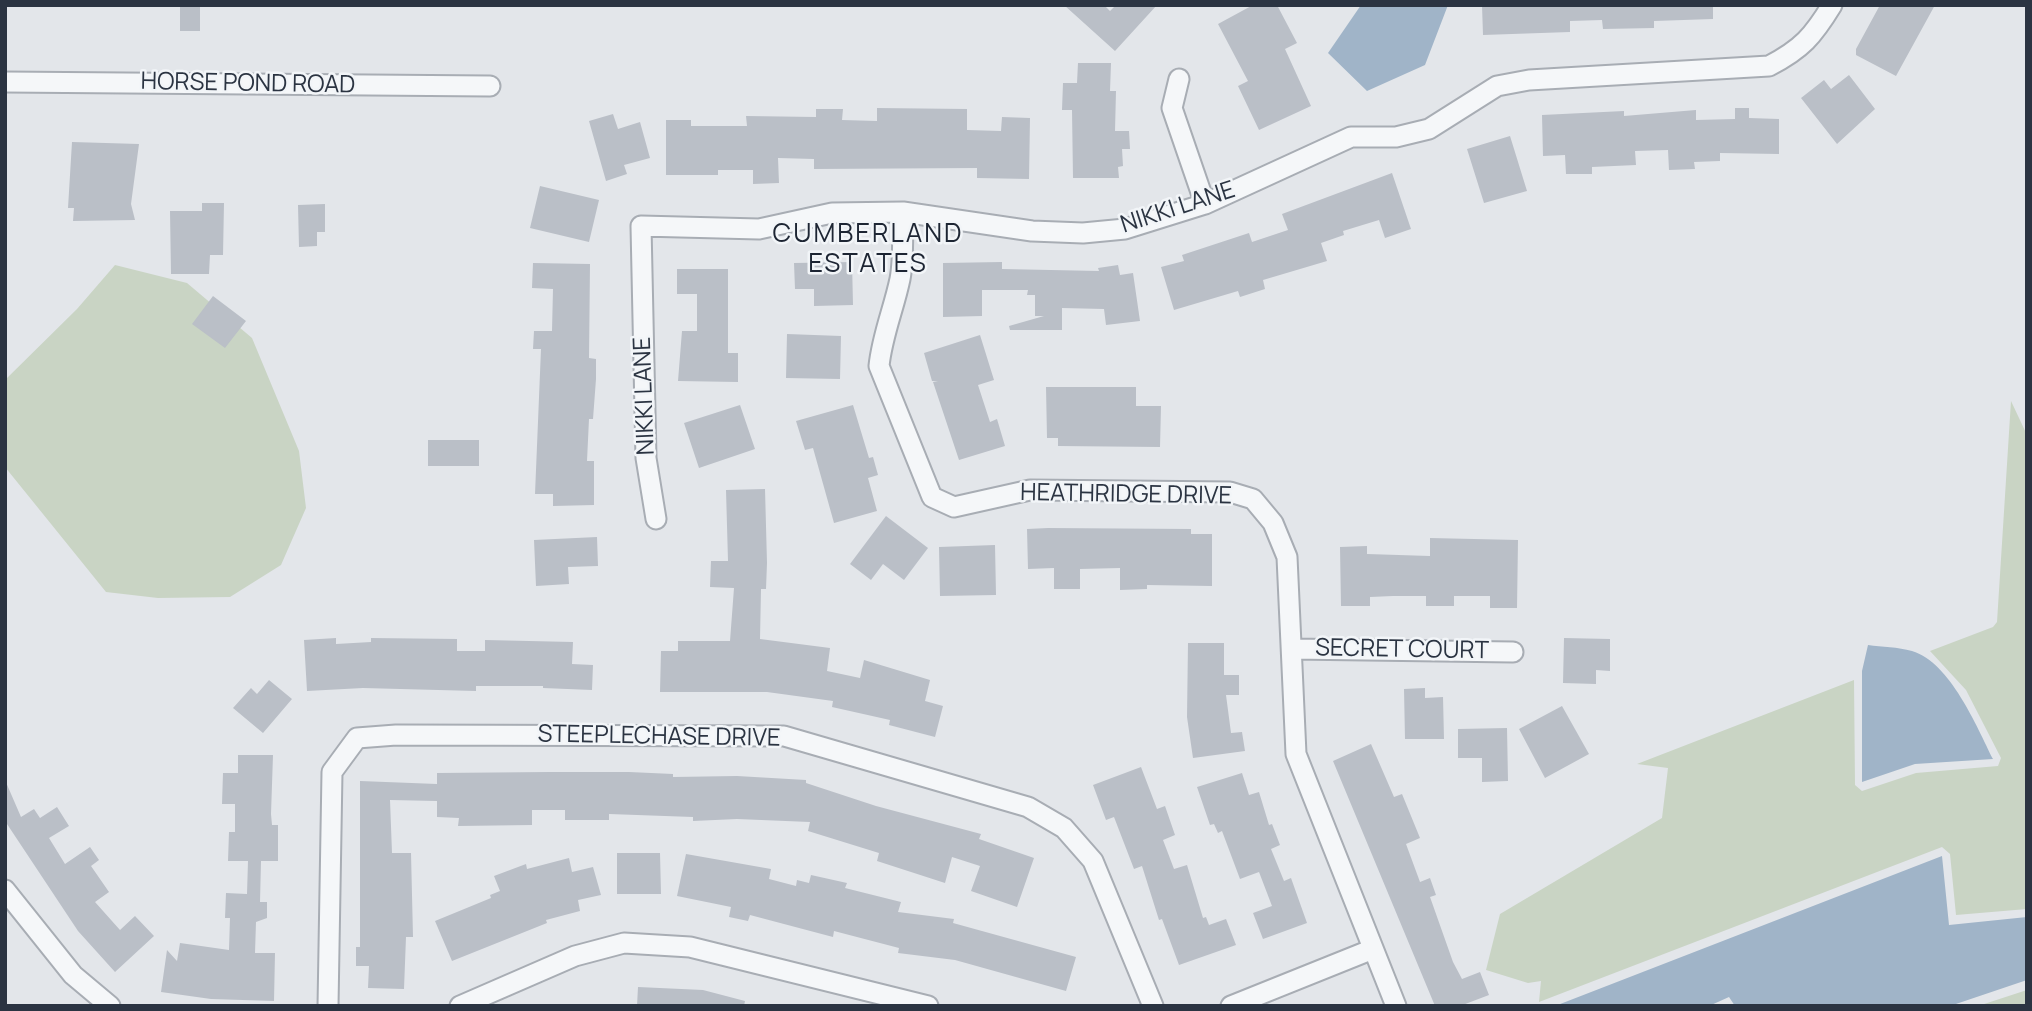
<!DOCTYPE html>
<style>
body{margin:0}
#map{position:relative;width:2032px;height:1011px;overflow:hidden;background:#e3e6ea;font-family:Manrope,sans-serif}
canvas{display:block}
.frame{position:absolute;inset:0;border:7px solid #2b3442;pointer-events:none}
</style>
<div id="map">
<canvas width="2032" height="1011"></canvas>
<div class="frame"></div>
</div>
<script>
const context = document.querySelector('canvas').getContext('2d');
context.lineJoin = 'round';
function fill(path, color) { context.fillStyle = color; context.fill(path, 'evenodd'); }
function stroke(path, color, width, dash) { context.strokeStyle = color; context.lineWidth = width; context.lineCap = dash ? 'butt' : 'round'; context.setLineDash(dash || []); context.stroke(path); }
function write(font, color, halo, rows, align = 'center') {
  context.font = font + ' Manrope,sans-serif'; context.lineWidth = 5; context.setLineDash([]); context.textBaseline = 'middle'; context.strokeStyle = halo; context.fillStyle = color; for (const [text, x, y, turn = 0] of rows) {
    context.save(); context.translate(x, y); context.rotate((+turn || 0) * Math.PI / 180); context.textAlign = isNaN(turn) ? turn : align; if (halo) context.strokeText(text, 0, 0); context.fillText(text, 0, 0); context.restore();
  }
}
fill(new Path2D(`
 M115,265L187,283L252,338L299,451L306,508L281,565L230,597L158,598L106,592L5,467V380L77,309Z
 M2011,401L2027,435V909L1956,915L1950,854L1942,847L1539,1002L1541,981L1528,983L1486,970L1500,914L1662,818L1668,768L1637,764L1854,680L1855,785L1862,791L1916,773L1998,766L2001,758L1966,690L1930,651L1993,627L1997,622Z
 M2027,990V1006H1978Z`), '#c9d4c4');
fill(new Path2D(`
 M1361,5H1448L1425,65L1367,91L1328,53Z
 M1868,645C1882,647 1898,647 1912,651C1950,662 1977,727 1993,759L1915,764L1862,782V671Z
 M1942,856L1949,925L2027,917V980L1950,1006H1735L1729,997L1709,1006H1555Z`), '#a0b4c8');
fill(new Path2D(`
 M180,5H200V31H180Z
 M1064,5H1104L1110,11L1116,5H1157L1115,51Z
 M1253,5H1277L1297,43L1285,49L1311,106L1259,130L1238,86L1248,81L1218,24Z
 M1482,5H1713V19L1654,21V28L1603,29L1602,20L1570,21V32L1483,35Z
 M1880,5H1935L1896,76L1856,55V49Z
 M1078,63H1111L1110,91H1116L1115,131H1129L1130,149H1122L1123,166L1118,167L1119,178H1073L1072,110H1062L1063,83H1077Z
 M1849,75L1875,109L1837,144L1801,98L1824,80L1831,89Z
 M877,108L967,109V130L1001,131L1002,117L1030,118L1029,179L977,178V168L814,169V159L778,158L779,183L753,184V170H718V175H666V120H691V126H747L746,116L816,117V109H843L842,120L877,121Z
 M1735,108H1749V118L1779,119V154L1720,153V161L1694,162L1695,169L1669,170L1668,150L1635,151L1636,165L1592,167V174H1566L1565,155L1543,156L1542,115L1624,111V116L1696,110V120L1735,119Z
 M613,114L618,129L640,122L650,158L624,165L627,174L606,181L589,121Z
 M1510,136L1527,191L1484,203L1467,149Z
 M72,142L139,144L131,204L135,220L73,221L74,208H68Z
 M1392,173L1411,229L1385,238L1379,220L1343,231L1344,235L1321,243L1327,261L1263,280L1265,289L1240,297L1238,291L1174,310L1161,267L1184,261L1182,255L1249,233L1252,242L1288,230L1282,214Z
 M540,186L599,200L589,242L530,228Z
 M202,203H224L223,255H210L209,274H171L170,211H202Z
 M325,204V232H317V246L299,247L298,205Z
 M852,262L853,305L814,306V289H795L794,263Z
 M1002,262V269L1099,271L1098,268L1118,265L1120,275L1133,273L1140,321L1106,325L1104,309L1062,308V330H1010L1009,326L1044,316H1035V295H1027L1028,290H982V316L943,317V263Z
 M533,263L590,264L589,358L596,359V379L593,419H589L587,461H594V505L553,506V494H535L541,349H533L534,331H552L553,289L532,288Z
 M677,269H728V353H738V382L678,381L682,331H697V294H677Z
 M213,296L246,321L225,348L192,324Z
 M787,334L841,336L840,379L786,378Z
 M980,335L994,380L978,385L990,422L997,419L1005,446L959,460L933,382L938,381H932L924,353Z
 M1046,387H1136V406H1161L1160,447L1058,446V438H1047Z
 M740,405L755,449L699,468L684,423Z
 M853,405L869,458L873,457L878,475L868,478L877,511L834,523L813,448L805,450L796,421Z
 M428,440H479V466H428Z
 M765,489L767,563L766,589H761L760,639L830,648L827,671L860,678L864,660L930,680L925,701L943,706L935,737L889,725L890,720L832,707L833,701L767,692H660L661,651H678V641H730L734,588L710,587L711,561H728L726,490Z
 M886,516L928,548L904,580L883,564L871,580L850,564Z
 M1048,528L1191,529V534H1212V586L1147,585V589L1120,590V568L1080,569V589H1054V568L1028,569L1027,529Z
 M597,537L598,566L568,567L569,584L536,586L534,540Z
 M1430,538L1518,540L1517,608H1490V596H1454V606H1426V596H1393L1370,597V606H1341L1340,547L1367,546V554L1430,556Z
 M995,545L996,595L940,596L939,547Z
 M336,638V644L371,642V638L457,639V651H485V640L573,642L572,664L593,665L592,690L543,688V686H476V691L363,688L307,691L304,640Z
 M1564,638L1610,639V671L1596,670V684L1563,683Z
 M1188,643H1224V675H1239V695H1226L1231,733L1242,732L1245,751L1193,758L1187,717Z
 M269,680L292,699L263,733L233,708L251,688L257,694Z
 M1425,688V698L1443,697L1444,739H1405L1404,689Z
 M1562,706L1589,754L1545,778L1519,729Z
 M1507,728L1508,781L1482,782V758H1458V729Z
 M1371,744L1394,797L1402,794L1420,838L1406,844L1420,882L1430,878L1436,895L1430,897L1453,962L1462,979L1480,972L1489,995L1460,1006H1435L1333,761Z
 M238,755H273L271,814L272,825H278V861H261L260,902H267V918L256,922L255,953H275L274,1001L211,999L161,992L167,950L177,961L180,943L229,950L230,918H225L226,893L247,894L248,861H228L229,832H235V804H222L223,773H238Z
 M1141,767L1157,809L1165,806L1175,835L1163,840L1174,869L1187,865L1203,918L1206,917L1209,925L1226,919L1236,945L1179,965L1162,919L1159,920L1142,866L1134,869L1114,817L1106,820L1093,785Z
 M549,772H629L673,774V777L737,776L806,780V783L876,806L981,834L979,839L1034,858L1017,907L971,891L980,866L952,857L945,883L877,861L879,853L808,831L810,822L737,819L693,821V817L609,814V820H565V810H532V825L458,826L459,818L437,817V801L390,800L392,853H411L413,937H406L404,989L368,988L369,966H356V947H360V781L437,784V773Z
 M1242,773L1249,795L1259,792L1269,825L1272,824L1280,845L1271,849L1284,881L1291,878L1307,923L1263,939L1253,913L1272,906L1259,872L1240,879L1222,831L1218,833L1214,824L1210,825L1197,787Z
 M5,780L21,817L34,809L40,818L57,807L69,826L49,838L65,864L90,847L99,860L91,866L109,892L95,902L120,930L135,916L154,936L115,972L78,931L5,821Z
 M617,853H660L661,894H617Z
 M686,854L771,869L769,879L796,886L797,880L809,883L811,875L847,883L845,888L901,902L898,912L954,919L953,923L1076,957L1066,991L955,960L898,953L899,948L834,931L833,937L750,915L748,921L729,917L731,907L677,896Z
 M569,858L572,872L593,867L601,895L578,900L580,911L546,920L547,923L452,961L435,921L491,898L490,895L500,891L494,876L526,864L527,869Z
 M638,987L703,990L745,1001L744,1006H637Z`), '#babfc7');
const minor = new Path2D(`
 M1179,79L1172,108L1205,204
 M5,82L490,86
 M903,212C902,234 904,258 900,279C894,308 882,336 879,366L932,497L954,507L1030,490L1230,492L1253,499L1273,523L1287,557L1296,754L1396,1006
 M656,519L646,458L641,226L759,229L832,213L903,212L1032,231L1083,233L1125,229L1205,204L1351,137H1396L1429,129L1497,86L1529,80L1769,66C1802,49 1813,36 1832,5
 M1292,649L1513,652
 M5,890L73,975L110,1006
 M328,1006L332,772L357,738L396,735L784,736L1028,807L1064,828L1093,861L1153,1006
 M460,1006L575,956L624,943L690,947L928,1006
 M1231,1006L1373,949`);
stroke(minor, '#a8adb4', 23);
stroke(minor, '#f5f7f9', 19);
write('24px', '#2b3442', '#f2f5f8', [
 ["HORSE POND ROAD",248,84,1],
 ["NIKKI LANE",1178,208,-18],
 ["NIKKI LANE",645,396,-92],
 ["HEATHRIDGE DRIVE",1126,495,1],
 ["SECRET COURT",1402,650,1],
 ["STEEPLECHASE DRIVE",659,737,1]
]);
context.letterSpacing = '2px';
write('26px', '#1d2533', '#f2f5f8', [
 ["CUMBERLAND",868,235],
 ["ESTATES",868,265]
]);
context.letterSpacing = '0px';
</script>
